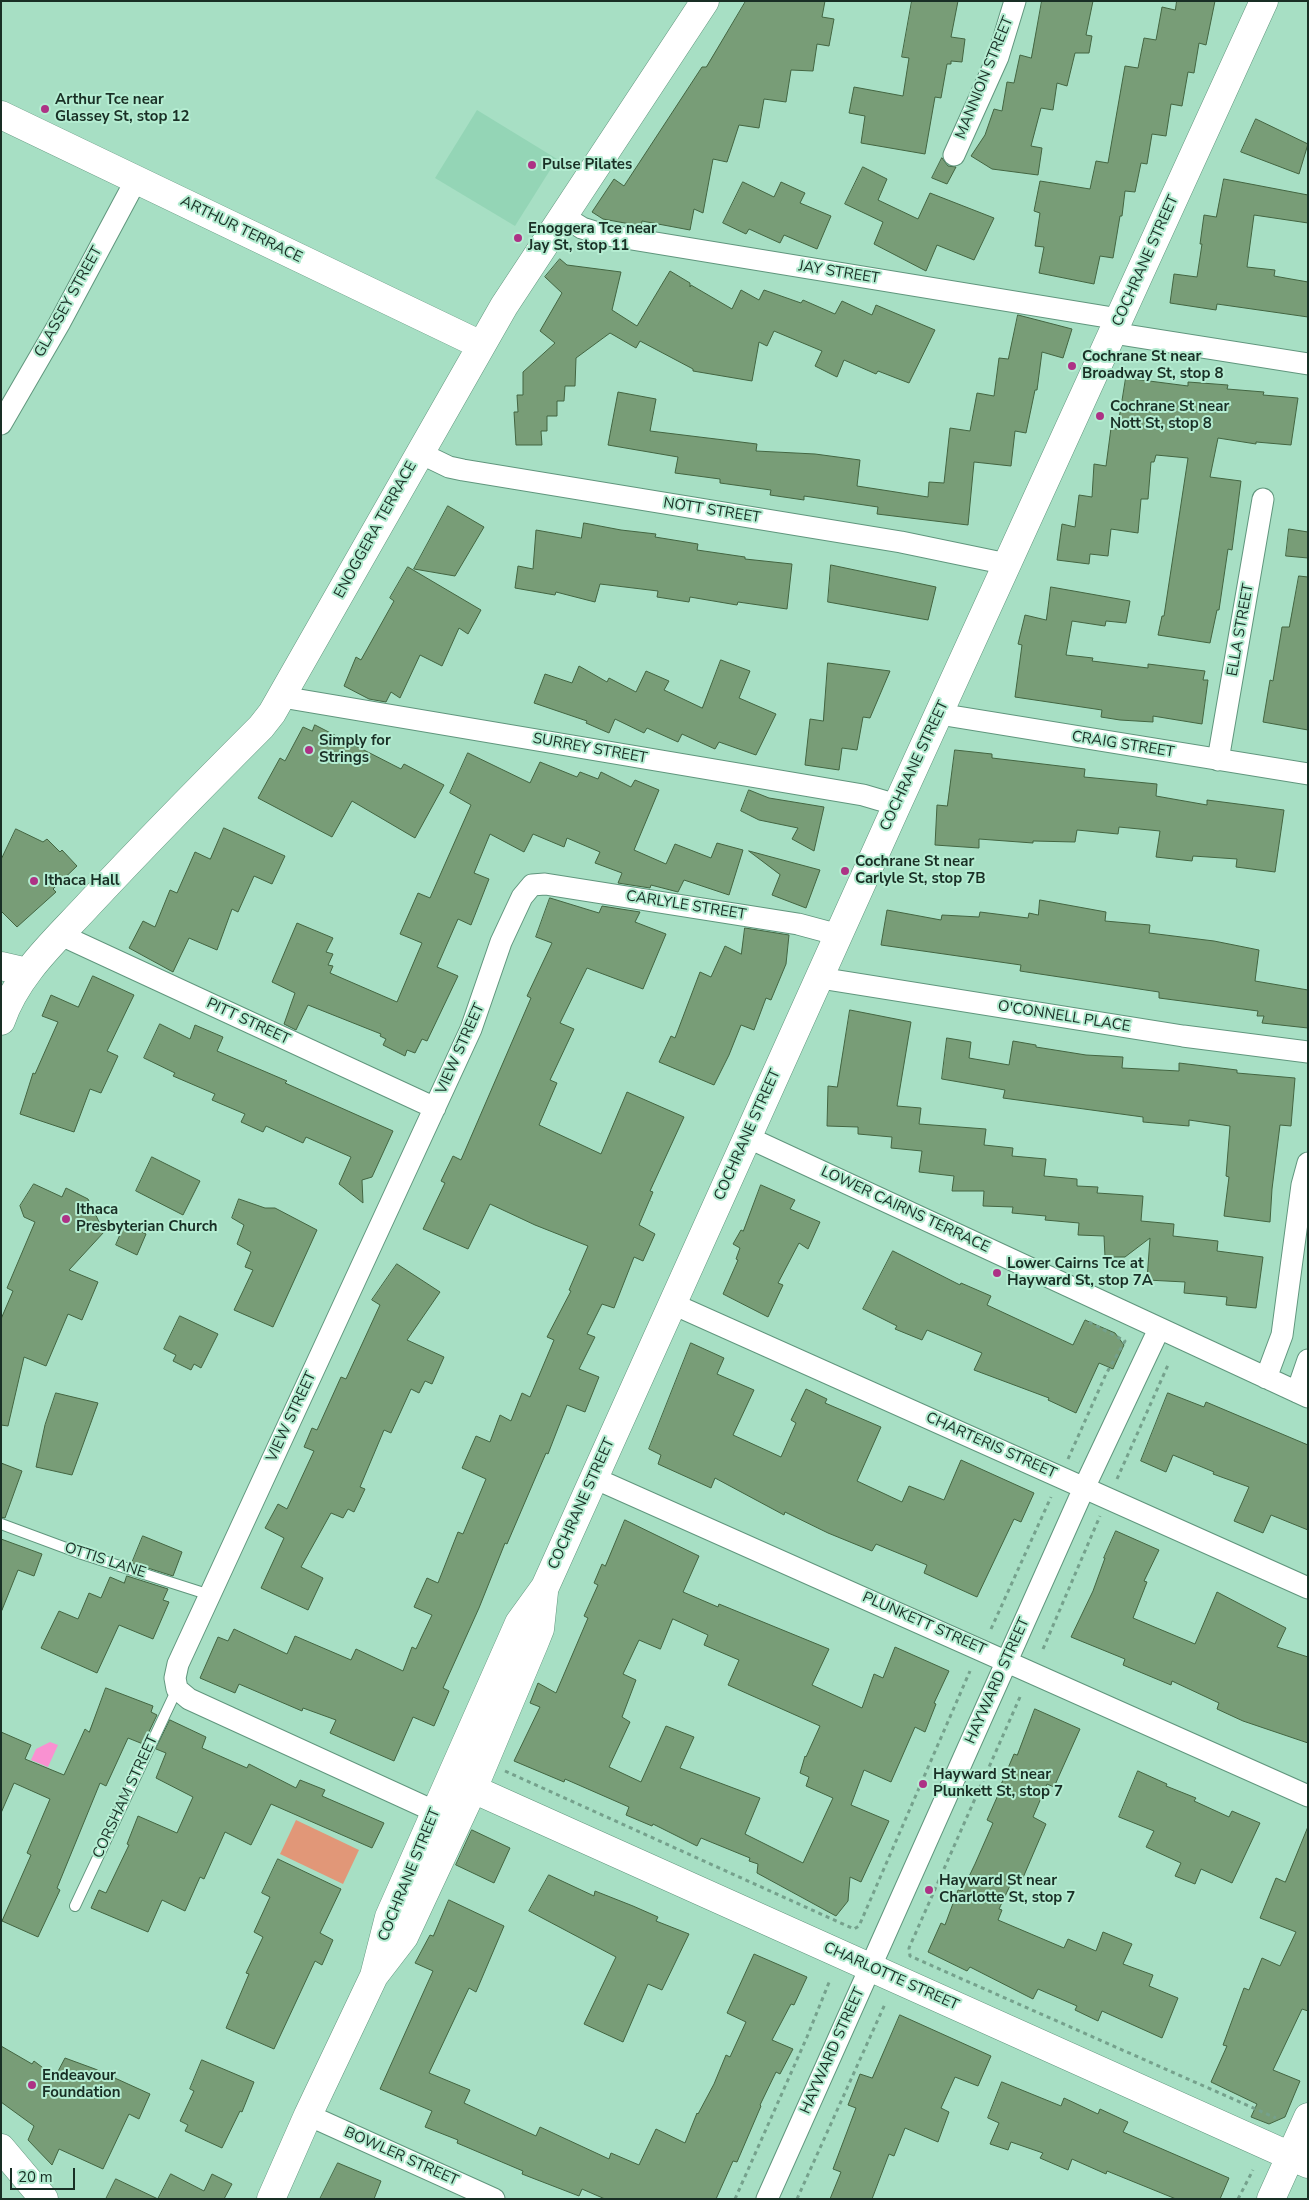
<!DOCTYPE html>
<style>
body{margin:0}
#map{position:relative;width:1309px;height:2200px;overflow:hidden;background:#a7dfc4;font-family:"Nunito Sans",sans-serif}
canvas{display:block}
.frame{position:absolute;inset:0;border:2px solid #192f25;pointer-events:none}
.scale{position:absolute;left:10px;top:2168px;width:65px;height:22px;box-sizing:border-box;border:2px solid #192f25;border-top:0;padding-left:6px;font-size:15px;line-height:18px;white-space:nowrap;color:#192f25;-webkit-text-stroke:4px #b4ecd1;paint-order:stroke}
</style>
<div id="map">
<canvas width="1309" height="2200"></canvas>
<div class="frame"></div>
<div class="scale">20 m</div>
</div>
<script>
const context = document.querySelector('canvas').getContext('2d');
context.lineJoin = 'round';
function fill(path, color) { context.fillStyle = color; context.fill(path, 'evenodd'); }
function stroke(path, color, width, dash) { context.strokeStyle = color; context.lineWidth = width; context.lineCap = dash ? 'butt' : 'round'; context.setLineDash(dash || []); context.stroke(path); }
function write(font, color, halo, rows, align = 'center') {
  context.font = font + ' "Nunito Sans",sans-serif'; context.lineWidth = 4; context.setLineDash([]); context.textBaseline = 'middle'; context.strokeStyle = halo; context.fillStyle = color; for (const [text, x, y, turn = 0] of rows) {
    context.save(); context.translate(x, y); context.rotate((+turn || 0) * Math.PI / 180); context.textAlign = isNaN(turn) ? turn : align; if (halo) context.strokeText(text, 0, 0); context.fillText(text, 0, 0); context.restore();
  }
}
fill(new Path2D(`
 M477,110L557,159L515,226L435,178Z`), '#94d5b6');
fill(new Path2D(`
 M296,1820L359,1850L343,1884L280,1854Z`), '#e19778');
fill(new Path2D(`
 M50,1742L58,1745L48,1767L31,1760L36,1749Z`), '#f991d1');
const building = new Path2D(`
 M746,1H825L822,17L834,19L829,46L817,44L813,71L791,70L786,102L764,99L759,128L739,125L727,162L713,159L703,213L694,209L690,230L642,221L641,226L603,219L592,212L614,179L624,186L702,67H706Z
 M912,1H958L951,37L965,39L962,62L951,61V64H947L941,98L935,97L925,154L861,143L865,116L849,113L854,87L903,96L909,58L902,57Z
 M1042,1H1093L1086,35L1092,36L1089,53H1075L1067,86L1057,83L1053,110L1041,108L1031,146L1042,148L1038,175L992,169L971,156L985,135L994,109L1002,111L1007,82L1014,83L1020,55L1031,58Z
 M1177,1H1215L1206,45L1199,43L1194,73L1188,72L1182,106L1171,104L1166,136L1152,134L1147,164L1141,163L1135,192L1125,191L1122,216H1120L1113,258L1100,256L1094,284L1039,273L1044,247L1035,246L1040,213L1034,211L1040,181L1090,189L1096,161L1108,163L1125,66L1138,68L1144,38L1156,40L1162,7L1175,10Z
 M1256,119L1308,144L1299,174L1241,152Z
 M942,158L948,166L956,167L947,184L932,178Z
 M863,167L887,179L878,200L918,219L930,193L994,218L974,260L937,245L926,271L874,244L883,222L845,204Z
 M1224,179L1308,195V223L1254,215L1247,267L1275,270L1274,276L1308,282V317L1217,304L1216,310L1170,303L1174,274L1197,277L1202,244H1200L1204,215L1216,217Z
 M743,182L774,197L781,182L805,193L800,203L831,216L817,249L784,235L780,243L749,229L746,234L723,223Z
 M560,259L567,265L621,272L612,310L637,326L670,271L690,283V287L691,285L732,309L741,290L759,300L764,290L801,303L803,300L835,314L842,301L872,315L876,305L935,330L909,383L878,371L876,374L844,360L837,377L815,366L822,351L774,331L767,346L759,342L752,381L693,371V369L640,341L636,348L610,333L576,358L575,386H565L564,401H557V416H547V431H541L542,445H516L514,412H518L517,395H523V372L555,343L540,331L562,293L545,277Z
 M1018,315L1072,329L1063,358L1042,352L1037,390H1035L1026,433L1015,431L1011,466L974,462L968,525L877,514L878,507L804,496V500L770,495L771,490L720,483V479L675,473L678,457L608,445L618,392L656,399L650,431L757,444L756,451L815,454L860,460L857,486L928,497L929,482L944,483L950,428L970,431L977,393L994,396L999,358L1008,359Z
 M1126,378L1188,386V382L1228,385L1227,389L1264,392L1263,395L1298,398L1291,445L1256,442V444L1218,438L1210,477L1241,481L1232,550L1228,549L1219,610H1217L1210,643L1158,635L1162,616H1164L1188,458L1156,455L1154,462H1151L1148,499H1141L1138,533L1111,529L1108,556L1090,554L1089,564L1057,560L1062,524L1075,527L1079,495L1092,497L1094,464L1106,466L1111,428L1117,429Z
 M448,506L484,527L455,576L414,569Z
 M584,523L621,530L656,534L655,537L698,544L697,550L745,557V559L792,564L787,609L738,602L737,605L690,597L689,602L657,597L658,591L600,584L595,602L556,592L555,595L515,588L518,566L533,569L536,530L581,538Z
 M1289,529L1308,532V558L1286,556Z
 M831,565L936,587L928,620L828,602Z
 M408,567L481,610L468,634L459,628L442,666L420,655L400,698L391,692L386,702L369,699L344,686L356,657L361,660L394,601L390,598Z
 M1299,576L1308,577V730L1263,722L1270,680L1273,681L1282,627H1289Z
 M1051,587L1130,601L1126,623L1106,621L1105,626L1072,621L1066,655L1093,658L1092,661L1148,668V664L1205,671L1203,680H1208L1202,724L1153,716V722L1120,720L1101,717L1102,710L1015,697L1022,645L1018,644L1025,615L1046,620Z
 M721,660L750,671L739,698L776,714L756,755L719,742L715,749L682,734L678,742L647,728L644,733L615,719L609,733L586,723L587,721L534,703L545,674L572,683L579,666L607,682L609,678L636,692L646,671L669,681L664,690L702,708Z
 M828,663L890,671L870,718L863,717L857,750L842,748L839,770L805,765L810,719L823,721Z
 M315,725L401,769L404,764L444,785L415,838L352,801L332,837L258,798L280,758L285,761L303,727L312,731Z
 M955,750L992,754V758L1085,769L1084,777L1157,784L1156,796L1207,805V800L1284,810L1275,872L1236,867L1237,859L1193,856L1192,861L1156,857L1160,831L1119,827L1118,834L1077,830L1075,842L1033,841V843L979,839V848L935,845L937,805L947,806Z
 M468,753L530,783L540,762L577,777L580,772L598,779L601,772L631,787L635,780L659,790L634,850L666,864L675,844L711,858L717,843L743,850L729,895L684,880L678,892L651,885L650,888L618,883L622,873L595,863L600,852L567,838L564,847L533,834L524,852L490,834L474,873L489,879L471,925L458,919L437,967L458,976L427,1041L422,1039L415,1053L407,1050L405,1056L383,1045L386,1039L380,1036L381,1034L308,1005L296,1030L284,1024L295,993L272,982L297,923L333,938L326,952L333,954L328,965L333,966L330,973L397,1002L422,943L400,934L418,893L430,898L471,805L450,793Z
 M749,790L769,798L824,807L814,851L792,839L798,828L759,820L741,811Z
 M224,828L285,856L272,884L254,876L238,912L232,909L217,950L189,938L173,972L129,948L143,921L155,927L170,890L177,893L195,852L210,859Z
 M16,829L43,842L47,839L60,852L62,850L77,866L53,889L56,892L17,927L1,911V860Z
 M749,851L820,870L806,908L772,895L780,875Z
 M550,898L599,913L602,906L640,912L635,922L666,934L643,989L587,968L560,1023L574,1029L550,1080L557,1083L539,1125L601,1154L627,1092L684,1117L650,1191L653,1192L639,1225L655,1234L643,1261L634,1257L614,1308L602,1304L587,1334L595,1337L579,1369L599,1377L585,1412L567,1405L548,1454L546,1453L507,1544L505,1543L479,1608L443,1688L449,1691L434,1726L413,1717L394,1761L330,1733L336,1720L303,1708L302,1711L239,1684L235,1693L200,1678L218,1637L228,1641L234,1629L287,1654L295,1636L351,1660L356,1649L403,1671L412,1647L416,1649L432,1615L414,1607L427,1578L438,1583L458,1532L463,1534L486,1479L462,1468L476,1436L490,1442L500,1415L511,1421L522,1393L530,1397L554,1340L547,1337L571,1291L569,1290L588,1246L535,1225L490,1204L468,1249L423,1229L445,1183L441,1181L453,1156L461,1160L531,998L527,996L552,943L536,937Z
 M1040,900L1106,912L1105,921L1150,925L1149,933L1214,941L1259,950L1255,981L1308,990V1028L1262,1023L1264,1016H1257L1258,1011L1159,998V992L1020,971L1021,965L881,945L887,910L941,920L942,915L979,917L980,912L1028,918L1029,913L1038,915Z
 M745,928L789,935L786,964L771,1000L766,998L754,1030L741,1025L729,1055L714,1085L659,1062L671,1036L675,1038L700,972L711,977L725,946L741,954Z
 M93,976L134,995L107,1051L118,1056L101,1093L90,1089L74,1132L20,1114L33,1073L35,1074L58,1022L42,1016L51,995L78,1007Z
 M850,1010L911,1022L897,1106L921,1108L919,1124L986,1129L984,1145L1013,1148L1012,1156L1046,1159L1044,1176L1077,1179V1186L1098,1187L1097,1193L1143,1196L1141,1221L1174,1224L1173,1236L1218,1241L1217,1251L1263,1257L1256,1308L1226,1305L1227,1297L1184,1293L1185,1282L1147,1280L1150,1238L1125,1257H1105L1104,1236L1078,1235L1079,1223L1045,1220L1046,1216L1012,1213L1013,1207L983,1206L984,1191H952L954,1176L919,1172L922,1151L891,1148L892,1137L858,1134V1127L827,1126L828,1086L837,1087Z
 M160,1024L190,1039L195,1025L223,1037L217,1051L287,1081L285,1083L393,1131L372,1177L362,1180L363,1203L339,1184L351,1157L306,1137L303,1143L266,1126L263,1132L241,1122L245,1114L212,1100L215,1094L173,1076L175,1073L144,1058Z
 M947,1038L971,1042L969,1058L1009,1065L1013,1041L1036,1045V1047L1086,1055L1123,1057L1122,1068L1179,1071V1063L1237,1070V1073L1295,1078L1291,1126L1280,1125L1272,1189L1270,1222L1224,1216L1229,1177L1226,1176L1230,1126L1189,1120V1126L1143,1122V1117L1003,1098L1005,1090L942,1079Z
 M152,1157L200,1181L183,1215L136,1191Z
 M34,1184L62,1197L66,1188L88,1199L104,1232L69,1270L98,1282L82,1320L68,1314L46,1366L24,1357L8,1426L1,1425V1319L13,1291L7,1288L35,1222L24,1217L20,1206Z
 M761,1185L795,1200L790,1209L820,1222L808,1249L799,1243L778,1283L783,1285L768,1317L723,1294L738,1260L736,1259L740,1248L733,1244L741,1230L743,1231Z
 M239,1199L265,1208H275L317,1230L273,1327L234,1310L253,1270L245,1267L251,1252L237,1244L244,1225L232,1218Z
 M125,1224L146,1234L137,1255L116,1245Z
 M893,1251L960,1285L961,1283L991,1296L987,1305L1073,1345L1085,1320L1115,1333L1124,1345L1113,1369L1099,1363L1076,1413L1048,1400L1049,1398L974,1370L982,1353L927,1330L922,1340L895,1329L897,1326L863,1309Z
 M397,1264L440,1292L407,1340L444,1357L432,1384L425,1381L419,1393L411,1389L391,1433L384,1430L360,1487L365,1489L354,1512L348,1509L343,1518L331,1513L301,1567L323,1578L308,1610L261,1588L284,1538L265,1528L278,1504L287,1509L314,1451L304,1447L312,1428L317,1430L341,1377L346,1379L380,1305L372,1300Z
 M180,1316L218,1334L201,1368L194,1364L191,1370L173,1361L176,1355L164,1349Z
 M691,1343L724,1358L717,1374L754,1390L733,1435L781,1457L796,1423L791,1420L806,1389L827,1399L825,1403L881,1427L857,1481L902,1502L909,1486L944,1500L961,1460L1034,1493L1021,1522L1014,1519L977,1597L924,1573L927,1565L876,1544L872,1551L828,1533L785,1512L784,1515L715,1478L711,1488L658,1464L661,1455L649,1449Z
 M56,1393L98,1403L72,1475L36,1467L45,1425Z
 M1168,1393L1204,1407L1206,1402L1308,1445V1530L1271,1515L1263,1533L1234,1521L1249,1487L1213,1474L1214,1472L1173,1455L1166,1472L1141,1461Z
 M1,1463L22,1471L5,1518L1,1517Z
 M625,1520L699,1556L683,1592L718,1607L719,1604L829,1649L812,1685L862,1708L874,1674L883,1678L895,1647L949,1671L934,1703L936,1704L925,1732L915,1727L891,1782L864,1770L851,1805L889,1821L861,1882L850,1877L848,1901L836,1916L757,1873L758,1864L749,1861L750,1858L701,1838L697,1846L653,1824L652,1826L626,1815L629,1807L565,1779L564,1782L514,1761L540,1707L530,1703L538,1683L556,1693L588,1618L584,1616L598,1585L594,1583L602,1564L605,1566ZM673,1619L708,1635L704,1645L739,1660L728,1685L820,1726L806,1757L805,1756L800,1773L809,1777L806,1786L833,1798L803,1863L745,1834L760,1798L680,1768L694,1737L666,1726L641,1782L609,1767L630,1722L622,1717L636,1680L623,1674L639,1640L660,1649Z
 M1116,1531L1159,1550L1144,1581L1147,1582L1133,1618L1195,1644L1217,1592L1286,1628L1277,1647L1308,1657V1743L1243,1721L1217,1709L1219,1703L1172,1681L1171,1685L1123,1665L1125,1659L1071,1637L1093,1591L1105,1558H1104Z
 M143,1536L182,1552L173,1576L132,1563Z
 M1,1539L42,1554L34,1576L18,1570L2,1610Z
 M127,1576L168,1589L163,1600L169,1602L153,1639L119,1625L97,1673L41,1648L59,1611L78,1619L89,1593L101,1598L110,1577L124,1583Z
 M106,1688L153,1706L151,1712L157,1715L143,1744L128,1738L106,1786L100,1783L57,1888L60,1890L38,1937L2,1921L31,1855L27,1853L50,1799L14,1783L1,1813V1732L31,1745L25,1759L64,1775L85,1729L89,1732Z
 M1035,1709L1080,1729L1054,1787L1047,1784L1033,1817L1046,1824L1022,1880L1014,1877L999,1909L1002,1910L998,1920L1064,1948L1068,1939L1096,1951L1103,1932L1132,1944L1123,1964L1153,1975L1149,1986L1178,1998L1162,2038L1102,2011L1098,2021L1075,2010L1077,2006L1038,1989L1033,1999L970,1967L967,1971L928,1952L941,1923L945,1925L958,1890L962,1891L975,1864L993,1823L987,1820L998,1795L997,1794L1014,1754L1017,1755Z
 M170,1720L206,1737L202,1748L247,1768L249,1764L296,1788L300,1780L325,1790L322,1796L384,1823L372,1848L271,1804L251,1845L225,1832L204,1879L200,1877L185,1911L162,1900L148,1932L91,1908L99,1890L106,1893L129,1845L127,1844L138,1816L177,1833L193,1797L156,1778L166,1753L156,1749Z
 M1138,1771L1167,1784L1166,1786L1196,1798L1194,1801L1229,1817L1232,1811L1260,1823L1232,1883L1201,1869L1195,1884L1175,1876L1181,1863L1146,1847L1154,1831L1119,1817Z
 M1308,1827V2011L1302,2009L1273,2070L1300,2081L1285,2117L1269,2124L1251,2117L1257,2104L1211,2082L1227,2046L1223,2045L1244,1988L1249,1990L1262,1958L1280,1966L1296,1932L1260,1918L1276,1878L1285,1882Z
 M472,1830L510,1848L494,1883L456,1865Z
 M278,1859L341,1889L320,1933L333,1940L322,1965L315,1961L274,2049L226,2028L249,1974L246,1973L263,1937L254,1932L270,1897L262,1893Z
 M549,1875L594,1896L595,1891L633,1906L658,1917L656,1921L689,1934L662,1990L648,1984L623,2042L584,2024L616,1957L529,1911Z
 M449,1900L504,1926L476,1992L469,1988L429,2073L470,2090L464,2103L536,2136L540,2127L609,2159L611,2153L639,2165L656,2129L685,2143L697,2113L698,2114L714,2084L726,2055L730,2057L746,2022L727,2013L754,1954L807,1977L794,2005L791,2004L772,2040L793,2049L780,2074L776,2072L760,2105L761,2106L737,2162L733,2161L716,2199H605L582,2189L579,2196L522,2174L523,2171L457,2143L458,2140L425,2127L432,2111L380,2089L433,1971L415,1963L430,1935L433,1936Z
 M900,2015L991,2056L978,2086L955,2077L941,2108L949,2112L938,2142L905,2128L894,2156L889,2154L872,2199H830L841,2172L833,2169L856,2108L848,2105L860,2074L872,2078Z
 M1,2046L32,2064L34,2061L55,2077L65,2058L95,2069L150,2094L139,2119L129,2114L103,2169L59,2149L52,2165L28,2140L34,2126L1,2102Z
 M202,2060L254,2082L242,2112L240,2111L222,2148L185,2131L188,2125L180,2121L194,2091L190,2089Z
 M1002,2082L1061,2106L1064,2098L1098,2114L1100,2109L1128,2122L1123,2132L1229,2178L1220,2199H1176L1107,2171L1106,2174L1072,2159L1068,2170L1040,2158L1043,2153L1011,2142L1008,2150L990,2144L999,2123L988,2118Z
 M338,2163L381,2181L374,2199H320Z
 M171,2174L204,2191L212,2174L232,2184L224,2199H158Z
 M116,2179L158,2199H106Z`);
fill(building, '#789d77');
stroke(building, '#436541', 1);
const lane = new Path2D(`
 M1,1524L82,1554L210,1595
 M75,1906L177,1689`);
const street = new Path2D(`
 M954,155L998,57L1015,1
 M563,216L582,228L601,234L1119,319
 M1113,333L1308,364
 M1,424L59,324L136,180
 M420,453L449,467L463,470L901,542L1007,564
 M282,697L863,795L897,805
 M939,714L1308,774
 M1218,760L1263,499
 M61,935L435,1108
 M820,978L1183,1036L1308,1052
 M747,1137L1308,1397
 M673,1304L1308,1588
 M1266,1378L1282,1335L1302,1185L1308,1163
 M1297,1392L1308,1360
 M594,1478L1308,1796
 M436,1812L189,1699L177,1689L175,1678L178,1664L471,1029L501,942L522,897L532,885L545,884L798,924L839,935
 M308,2115L494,2199
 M767,2199L1084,1488L1159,1329`);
const secondary = new Path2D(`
 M1,115L481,345
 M1,966L27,972
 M1,1021C17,974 56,940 89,904C145,844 203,785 261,727L272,713L504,306L705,1
 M473,1789L1308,2164
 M374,1976L389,1917L519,1623L545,1587L897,805L1264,1
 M1,2148L44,2199
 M271,2199L308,2115L374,1976L404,1937L473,1789L534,1644L540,1629L544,1592
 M1271,2199L1308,2117`);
stroke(lane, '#60967d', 12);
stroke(street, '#60967d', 23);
stroke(secondary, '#60967d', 29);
stroke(new Path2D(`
 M1068,1459L1106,1374L1125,1341L1085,1320
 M1117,1479L1168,1365
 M991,1629L1051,1497
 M1043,1649L1100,1516
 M1020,1697L909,1948L910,1956L1276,2118
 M505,1771L854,1929L859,1926L970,1671
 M735,2199L807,2037L830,1980
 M797,2199L885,2004
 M1238,2199L1253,2170`), '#75a18c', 3, [4, 4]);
stroke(lane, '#fff', 10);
stroke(street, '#fff', 21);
stroke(secondary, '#fff', 28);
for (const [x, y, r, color] of [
 [45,109,5,"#ad3285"],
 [532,165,5,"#ad3285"],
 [518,238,5,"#ad3285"],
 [1072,366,5,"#ad3285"],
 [1100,416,5,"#ad3285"],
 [309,750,5,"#ad3285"],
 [845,871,5,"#ad3285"],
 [34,881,5,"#ad3285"],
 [66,1219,5,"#ad3285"],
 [997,1273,5,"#ad3285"],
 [923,1784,5,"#ad3285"],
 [929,1890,5,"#ad3285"],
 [32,2085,5,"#ad3285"]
]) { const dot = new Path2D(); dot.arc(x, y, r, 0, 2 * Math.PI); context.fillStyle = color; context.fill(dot); stroke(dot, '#b4ecd1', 2); }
write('15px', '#192f25', '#b4ecd1', [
 ["MANNION STREET",985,78,-68],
 ["ARTHUR TERRACE",241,230,26],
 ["COCHRANE STREET",1146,261,-66],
 ["JAY STREET",839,273,9],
 ["GLASSEY STREET",69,302,-61],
 ["NOTT STREET",712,511,9],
 ["ENOGGERA TERRACE",376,530,-61],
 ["ELLA STREET",1241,630,-80],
 ["CRAIG STREET",1123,745,9],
 ["SURREY STREET",590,749,10],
 ["COCHRANE STREET",915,766,-65],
 ["CARLYLE STREET",686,906,9],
 ["O'CONNELL PLACE",1064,1017,9],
 ["PITT STREET",248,1022,25],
 ["VIEW STREET",461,1049,-66],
 ["COCHRANE STREET",748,1135,-66],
 ["LOWER CAIRNS TERRACE",905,1210,25],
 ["VIEW STREET",292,1417,-65],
 ["CHARTERIS STREET",991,1446,24],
 ["COCHRANE STREET",582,1504,-66],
 ["OTTIS LANE",105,1561,18],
 ["PLUNKETT STREET",924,1624,24],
 ["HAYWARD STREET",998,1681,-66],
 ["CORSHAM STREET",126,1797,-65],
 ["COCHRANE STREET",410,1875,-68],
 ["CHARLOTTE STREET",891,1977,24],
 ["HAYWARD STREET",833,2051,-66],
 ["BOWLER STREET",401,2157,24]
]);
write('bold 15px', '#192f25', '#b4ecd1', [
 ["Arthur Tce near",55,100],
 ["Glassey St, stop 12",55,117],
 ["Pulse Pilates",542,165],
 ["Enoggera Tce near",528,229],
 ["Jay St, stop 11",528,246],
 ["Cochrane St near",1082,357],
 ["Broadway St, stop 8",1082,374],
 ["Cochrane St near",1110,407],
 ["Nott St, stop 8",1110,424],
 ["Simply for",319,741],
 ["Strings",319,758],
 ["Cochrane St near",855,862],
 ["Carlyle St, stop 7B",855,879],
 ["Ithaca Hall",44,881],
 ["Ithaca",76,1210],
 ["Presbyterian Church",76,1227],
 ["Lower Cairns Tce at",1007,1264],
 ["Hayward St, stop 7A",1007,1281],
 ["Hayward St near",933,1775],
 ["Plunkett St, stop 7",933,1792],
 ["Hayward St near",939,1881],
 ["Charlotte St, stop 7",939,1898],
 ["Endeavour",42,2076],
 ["Foundation",42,2093]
], 'left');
</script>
